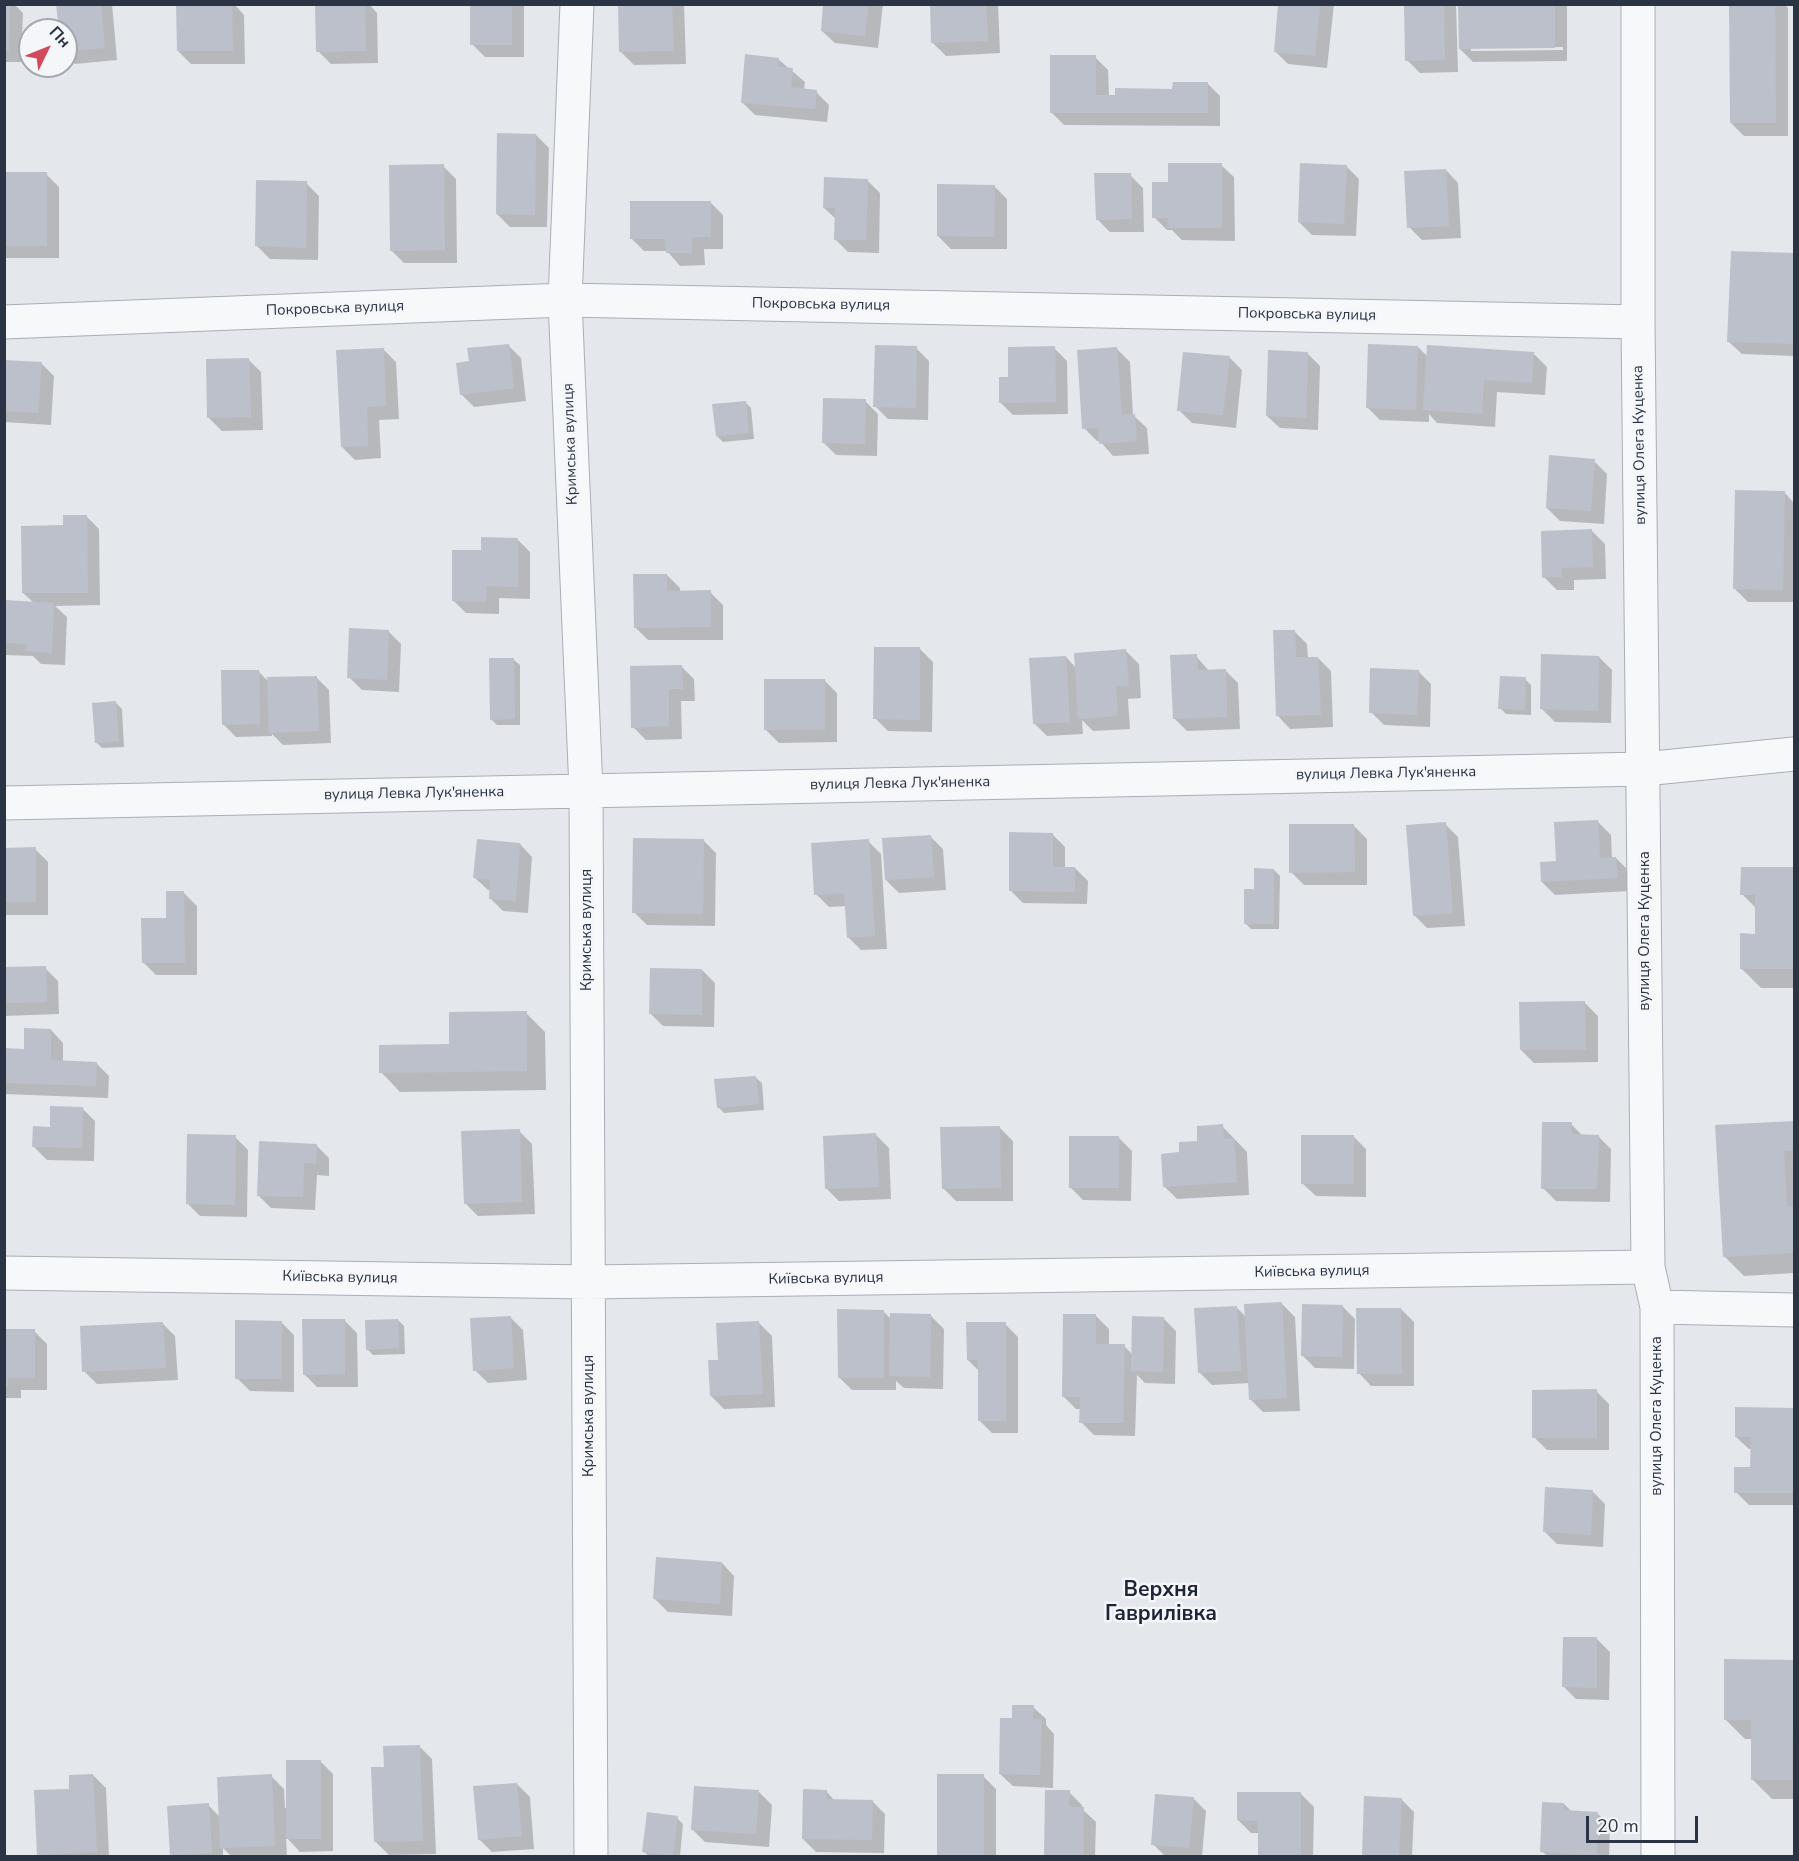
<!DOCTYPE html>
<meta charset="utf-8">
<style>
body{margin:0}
#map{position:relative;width:1799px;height:1861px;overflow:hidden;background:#e4e7ec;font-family:"Nunito Sans",sans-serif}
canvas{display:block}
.frame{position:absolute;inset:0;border:6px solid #2b3445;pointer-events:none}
.north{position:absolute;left:18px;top:18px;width:60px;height:60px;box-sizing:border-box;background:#f4f6f9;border:2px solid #a4a8b1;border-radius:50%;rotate:47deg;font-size:16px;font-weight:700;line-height:24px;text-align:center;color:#2b3445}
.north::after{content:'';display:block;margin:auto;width:21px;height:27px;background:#d1495b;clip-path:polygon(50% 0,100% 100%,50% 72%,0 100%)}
.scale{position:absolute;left:1586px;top:1816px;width:112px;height:27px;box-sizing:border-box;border:3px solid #2b3445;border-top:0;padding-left:8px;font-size:18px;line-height:21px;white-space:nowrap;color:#2b3445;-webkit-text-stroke:4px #f4f6f9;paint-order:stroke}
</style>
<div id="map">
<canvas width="1799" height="1861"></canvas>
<div class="frame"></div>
<div class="north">Пн</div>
<div class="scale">20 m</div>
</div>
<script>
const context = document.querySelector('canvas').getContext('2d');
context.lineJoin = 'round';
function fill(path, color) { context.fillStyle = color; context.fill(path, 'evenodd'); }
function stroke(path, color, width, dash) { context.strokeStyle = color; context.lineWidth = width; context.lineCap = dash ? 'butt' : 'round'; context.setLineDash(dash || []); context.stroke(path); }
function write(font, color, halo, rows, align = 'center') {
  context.font = font + ' "Nunito Sans",sans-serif'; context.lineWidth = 5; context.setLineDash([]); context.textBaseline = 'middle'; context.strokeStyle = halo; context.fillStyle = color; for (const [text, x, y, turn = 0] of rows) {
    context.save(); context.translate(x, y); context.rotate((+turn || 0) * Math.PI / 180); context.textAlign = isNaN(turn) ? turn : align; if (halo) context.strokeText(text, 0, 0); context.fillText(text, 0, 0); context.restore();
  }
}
fill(new Path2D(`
 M4,4H14L23,13L21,62H4Z
 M58,4H112L117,60L75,64L66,55V30H60Z
 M177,4H234L244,15L245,64H191L178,51Z
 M317,4H369L377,13L378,63L331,64L318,51Z
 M524,4V57H485L472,44V5Z
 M620,4H684L686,64L634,65L621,52Z
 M825,4H883L878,48L835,43L822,31Z
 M931,4H998L1000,53L946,56L933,43Z
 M1280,4H1334L1327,68L1288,64L1275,51Z
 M1405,4H1456L1458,72L1420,73L1407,60Z
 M1460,4H1567V61L1473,62L1460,49ZM1563,47V50L1471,51V48Z
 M1731,4H1784L1788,8V136H1744L1731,123Z
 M1095,57L1108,70L1109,96L1174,90L1207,83L1220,96V126L1064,125L1051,112Z
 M778,59L805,82L804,90L816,92L829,105L827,122L755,115L742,102Z
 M536,135L549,148L547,227H510L497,214Z
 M1221,165L1234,177L1235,241L1182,240L1172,230H1167L1154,217L1170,184Z
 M443,166L456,179L457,263H404L391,250Z
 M1346,166L1359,179L1356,236L1312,235L1299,222Z
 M1446,170L1458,183L1461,238L1422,240L1409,227Z
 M4,174H46L59,187V258H4Z
 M1130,175L1143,188L1144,232H1110L1097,219Z
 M867,180L880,193L879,253L848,252L835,239L836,219L824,208Z
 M306,183L319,196L318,260L270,259L257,246Z
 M994,186L1007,199V249H951L938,236Z
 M710,202L723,215V249H704L705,265L680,266L667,251H644L631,238Z
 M1732,253L1794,255V356L1742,354L1729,342Z
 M508,345L521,358L526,401L474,407L461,394L471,363Z
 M1418,347L1428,357L1534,354L1547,367L1545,395L1497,392L1495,427L1437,423L1429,414V422L1380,420L1367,407Z
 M916,348L929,361L928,420L888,419L875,406Z
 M1054,348L1067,361L1068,414L1013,415L1000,402L1010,379Z
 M383,349L396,362L399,419L379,420L381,458L355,460L342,447Z
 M1117,349L1130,362L1133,415L1147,428L1149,454L1113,456L1100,441H1097L1084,428Z
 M1307,353L1320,366L1318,430L1280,428L1267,416Z
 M1229,357L1242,370L1236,428L1192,423L1179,410Z
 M248,359L261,372L263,430L222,431L209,418Z
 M4,362L41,363L54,376L51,425L4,422Z
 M865,401L878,414L877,456L836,455L823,442Z
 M745,402L751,408L754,439L723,442L717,436Z
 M1594,461L1607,474L1604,524L1560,521L1547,508Z
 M1784,492L1794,503V602H1748L1735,589Z
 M86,516L99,529L100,605L55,606L67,617L65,665L41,664L33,656L4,655V601L34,603L23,593L65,527Z
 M1592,531L1605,544L1606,579L1574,580V590H1557L1544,577Z
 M517,539L530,552V599L499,598V614L466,613L453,600Z
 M667,575L680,588V592H710L723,605V640H648L635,627Z
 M388,631L401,644L399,692L362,690L349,677Z
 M1294,631L1307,644L1308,659L1318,658L1331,671L1333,727L1290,729L1278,716Z
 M920,649L933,662L932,732L888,731L875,718Z
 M1126,651L1139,664L1141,698L1128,699L1130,729L1093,731L1082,720L1083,734L1047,736L1034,723L1066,657L1076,668Z
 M1196,656L1209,671L1225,670L1238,683L1240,729L1187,731L1174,718Z
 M1599,657L1612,670L1611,723L1555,722L1542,709Z
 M513,659L520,665V725H497L491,719Z
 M681,666L694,679L695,701H681L682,739L646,740L633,727Z
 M258,671L268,681L316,677L329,690L331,743L283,745L272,734V736L236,737L223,724Z
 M1418,671L1431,684L1430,727L1384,725L1371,712Z
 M1525,679L1531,685V715L1506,714L1500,708Z
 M824,680L837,693V742L779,743L766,730Z
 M116,703L122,709L124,747L102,748L96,742Z
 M1598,822L1611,835L1612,859L1616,858L1629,871L1630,891L1555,895L1542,882L1558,862Z
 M1445,824L1458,837L1465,926L1427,928L1414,915Z
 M1354,826L1367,839V885H1304L1291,872Z
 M1052,834L1065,847V868H1075L1088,881L1087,904L1023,903L1010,890Z
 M930,836L943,849L946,890L899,893L886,880Z
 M703,840L716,853L715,926L647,925L634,912Z
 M868,841L881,854L887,949L861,950L848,937L847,906L829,907L816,894Z
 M520,844L532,857L528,913L503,911L490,898L491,891L488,890L475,878Z
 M4,849H35L48,862V915H4Z
 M1742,868H1794V988H1761L1741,968L1757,935V909L1742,894Z
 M1274,870L1280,876L1279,929H1251L1245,923L1255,890Z
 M184,893L197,906V975H156L143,962Z
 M45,968L58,981L59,1014L4,1016V969Z
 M702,970L715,983L714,1027L663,1026L650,1013Z
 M1585,1003L1598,1016V1062L1534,1063L1521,1050Z
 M526,1013L545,1032L546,1090L400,1092L381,1072Z
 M51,1030L63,1043V1062L96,1063L109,1076L108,1098L4,1094V1050H25Z
 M755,1077L762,1083L764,1110L724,1113L718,1107Z
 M82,1108L95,1121L94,1161L47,1160L34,1147L51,1129Z
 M1794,1122V1273L1744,1276L1724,1256L1717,1126Z
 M1571,1124L1583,1136H1598L1611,1149L1610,1202L1556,1201L1543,1188Z
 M1222,1126L1247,1152L1249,1195L1177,1199L1164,1186L1181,1154Z
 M1000,1128L1013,1141V1201H956L943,1188Z
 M519,1131L532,1144L535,1214L478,1216L465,1203Z
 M876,1135L889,1148L891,1199L839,1201L827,1189Z
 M1353,1136L1366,1149V1197L1316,1196L1303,1184Z
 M235,1137L248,1150L247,1217L200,1216L187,1203Z
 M1119,1138L1132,1151L1131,1201L1083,1200L1070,1187Z
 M316,1145L329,1158V1176L317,1175L315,1210L271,1208L258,1195Z
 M1282,1304L1295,1317L1300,1411L1263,1412L1250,1399V1383L1212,1385L1199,1372L1236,1307L1246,1317Z
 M1342,1306L1355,1319L1354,1369L1315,1368L1302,1355Z
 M1401,1309L1414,1322V1386H1371L1359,1373Z
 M883,1311L892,1320L931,1316L944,1329L943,1389L904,1388L896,1381V1390H852L839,1377Z
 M1096,1316L1109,1329V1345L1124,1346L1132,1354L1163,1318L1176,1331L1175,1384L1145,1383L1137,1375L1135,1436L1094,1435L1081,1422V1409H1076L1063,1396Z
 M510,1317L523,1330L527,1380L488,1383L475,1370Z
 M344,1320L357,1333L358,1387H317L304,1374Z
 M398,1320L404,1326L405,1354L373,1355L367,1349Z
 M281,1322L294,1335V1392L250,1391L237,1378Z
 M162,1323L175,1336L178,1380L97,1384L84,1371Z
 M759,1323L772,1336L775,1407L724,1409L711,1396L720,1361Z
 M1005,1324L1018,1337V1433H992L979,1420V1371L968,1360Z
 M4,1331H34L47,1344V1390H21V1398H4Z
 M1596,1391L1609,1404V1450H1547L1534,1437Z
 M1736,1409H1794V1505H1749L1736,1492L1751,1469L1752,1449H1749L1736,1437Z
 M1592,1491L1605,1504L1603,1547L1557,1544L1544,1531Z
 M722,1563L734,1576L732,1616L668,1612L655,1599Z
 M1597,1639L1610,1652L1609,1700L1576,1699L1563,1686Z
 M1725,1661H1794V1799H1772L1752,1779L1753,1739H1745L1725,1719Z
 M1033,1707L1046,1719V1725L1054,1734L1053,1788L1013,1786L1000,1774Z
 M419,1746L432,1759L436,1854L389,1855L376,1842L385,1768Z
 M320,1761L333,1774V1851L300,1852L286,1837L287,1856H231L223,1848V1856H173L172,1855L208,1805L220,1817L271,1776L284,1789L285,1808H287Z
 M93,1775L106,1788L109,1856H41L39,1854L71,1790Z
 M983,1776L996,1789V1856H940L938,1855Z
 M517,1784L530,1797L534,1849L492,1852L479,1839Z
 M826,1791L835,1801H872L885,1814L884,1853L816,1852L803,1839Z
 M759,1792L772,1805L769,1847L705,1842L692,1829Z
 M1069,1792L1082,1805V1809L1096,1822L1095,1856L1045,1855Z
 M1301,1794L1314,1807L1313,1856H1261L1259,1855V1833H1251L1238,1820Z
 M1366,1797L1401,1799L1414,1812L1412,1856H1363Z
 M1193,1798L1206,1811L1202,1856H1165L1153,1844Z
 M1564,1804L1572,1812L1597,1813L1610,1826L1609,1856H1547L1542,1851Z
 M677,1818L683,1824L680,1856H649L644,1852Z`), '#0003');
fill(new Path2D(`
 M4,4H10L9,50H4Z
 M56,4H101L105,48L66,51V30H59Z
 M176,4H232L233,51H177Z
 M315,4H365L366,51L316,52Z
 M618,4H672L674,51L619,52Z
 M823,4H869L865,36L821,31Z
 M930,4H986L988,41L931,43Z
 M1278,4H1320L1315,56L1274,52Z
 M1404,4H1444L1445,60L1405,61Z
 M1458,4H1555V48L1459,49Z
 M1729,4H1775L1776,123H1730Z
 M470,5H512V45H470Z
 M745,54L779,58V67L793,68L791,87L817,90L815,109L741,103Z
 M1050,55H1096V95H1115V88L1172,89L1173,82H1208V113H1050Z
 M497,133L536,134L535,215L496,214Z
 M1168,163H1222V228H1167L1168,218H1152V182H1168Z
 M1300,163L1347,165L1344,224L1298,222Z
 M444,164L445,250L390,251L389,165Z
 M1446,169L1449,226L1407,228L1404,171Z
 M4,172H47V246H4Z
 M1094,173H1131L1132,219L1096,220Z
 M824,177L868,179L866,240H834L835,208H823Z
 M256,180L307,181L306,248L255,246Z
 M937,184L995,185L994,237L937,236Z
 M630,201H711V237H692V253H666L665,239H630Z
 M1731,251L1794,253V344L1727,342Z
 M509,344L514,388L460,395L456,363L469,361L467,348Z
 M1368,344L1418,346L1416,410L1366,408Z
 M875,345L917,346L916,408L873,407Z
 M1427,345L1534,352L1532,383L1484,380L1482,414L1423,410Z
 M1055,346L1056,402L999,403V377H1008V347Z
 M1117,347L1122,415L1135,414L1137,441L1099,444L1098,428L1082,429L1077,350Z
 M384,348L386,406L367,407L368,446L341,447L336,350Z
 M1268,350L1308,352L1306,418L1266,416Z
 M1183,352L1230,356L1223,415L1177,411Z
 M249,358L251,417L207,418L206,359Z
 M4,360L42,362L38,413L4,411Z
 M823,398L866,399L865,444L822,443Z
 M746,401L749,433L716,436L712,404Z
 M1549,455L1595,459L1591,511L1546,508Z
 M1735,490L1785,491L1783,590L1733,589Z
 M63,515H87L88,593H22L21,526L63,525Z
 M1592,529L1593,567L1562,568V577L1542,578L1541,531Z
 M481,537L518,538V587L486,586V602L452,601V550H481Z
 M633,574H667V591L711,590V627L634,628Z
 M5,600L54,603L52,653L26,651L27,644L5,643Z
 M349,628L389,630L387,680L347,678Z
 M1273,630H1295L1296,657H1318L1321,715L1276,716Z
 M874,647H920V720L873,719Z
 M1126,649L1129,686H1116L1118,716L1078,719L1074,653Z
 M1197,654L1198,670L1226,669L1227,717L1173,719L1170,655Z
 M1541,654L1599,656L1598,711L1540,709Z
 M1066,656L1070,722L1033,724L1029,658Z
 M489,658H514L515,719L490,720Z
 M682,665L683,689H669V726L631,728L630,666Z
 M1370,668L1419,670L1417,715L1369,713Z
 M221,670H259L260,724L222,725Z
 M317,676L319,731L269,733L267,677Z
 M1500,676L1526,677L1525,710L1498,709Z
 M764,679H825V730H764Z
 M116,701L119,741L95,743L92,703Z
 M1598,820L1600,858L1616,857L1618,878L1541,882L1540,862L1556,861L1554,822Z
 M1446,822L1453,913L1413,916L1406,825Z
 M1289,824H1354L1355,872L1289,873Z
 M1009,832L1053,833V867H1075V892L1009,891Z
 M931,835L934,877L885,880L882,838Z
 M633,838L704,839L703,914L632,913Z
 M477,839L520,843L516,901L489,899L490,880L473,878Z
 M869,839L875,936L847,938L844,893L814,895L811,843Z
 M36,847V902H4V848Z
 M1741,867H1794V969H1740V933L1755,934V895H1740Z
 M1254,868L1274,869V924H1244V889H1254Z
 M166,891H184L185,963H142L141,918H166Z
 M46,966L47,1002L4,1003V967Z
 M650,968L702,969V1015L649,1014Z
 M1585,1001L1586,1050H1520L1519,1002Z
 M527,1011V1071L379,1073V1045L449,1044V1012Z
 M24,1028L51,1029V1060L97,1062L96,1086L4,1083V1048L24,1049Z
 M756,1076L759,1104L717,1108L714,1079Z
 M50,1106L83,1107L82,1148L32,1147L33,1126L50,1127Z
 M1794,1121V1150L1784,1151L1787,1206H1794V1253L1723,1257L1715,1125Z
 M1542,1122H1572V1134L1599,1135L1597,1189H1541Z
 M1223,1124L1224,1139L1234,1138L1237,1182L1163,1187L1161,1154L1179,1152V1142L1197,1141V1126Z
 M1000,1126L1001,1188L942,1189L940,1127Z
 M520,1129L522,1202L464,1204L461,1131Z
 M876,1133L879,1187L825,1189L823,1136Z
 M187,1134L236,1135L235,1205L186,1204Z
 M1301,1135H1354V1184H1301Z
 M1069,1136H1119V1188H1069Z
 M259,1141L317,1144L316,1164L304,1163L303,1197L257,1196Z
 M1282,1302L1287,1398L1249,1400L1244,1304Z
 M1302,1304L1343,1305L1342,1357L1301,1356Z
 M1237,1306L1241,1371L1198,1373L1194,1308Z
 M1356,1308H1401L1402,1374H1357Z
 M837,1309L884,1310V1378H838Z
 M890,1313L931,1314L930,1377L889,1376Z
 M1063,1314H1096V1344H1125L1123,1423H1079L1080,1397H1062Z
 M511,1316L514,1368L473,1371L470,1318Z
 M1132,1316L1164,1317L1163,1372L1131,1371Z
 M302,1319H345V1374L303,1375Z
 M398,1319L399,1348L366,1350L365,1320Z
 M235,1320L282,1321V1379H235Z
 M759,1321L763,1394L710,1396L708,1360H718L716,1323Z
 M163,1322L166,1368L82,1372L80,1326Z
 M966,1322H1006V1421H978V1360H967Z
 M4,1329H35V1378H8V1386H4Z
 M1597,1389V1438H1532V1390Z
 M1735,1407L1794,1408V1493H1734V1467H1750L1751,1437H1735Z
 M1545,1487L1593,1490L1591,1535L1543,1532Z
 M656,1557L722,1562L720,1604L653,1599Z
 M1563,1637H1597V1688L1562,1687Z
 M1724,1659L1794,1660L1792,1780H1751V1720H1724Z
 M1012,1705H1034L1033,1719H1042L1040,1775L999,1774L1000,1718H1012Z
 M420,1745L423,1841L374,1842L371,1767H384L383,1746Z
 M286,1760H321V1839H286Z
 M93,1774L97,1852L37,1855L34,1790L69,1789V1775Z
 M272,1774L275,1846L220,1848L217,1777Z
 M937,1774H984V1856H937Z
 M517,1783L522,1836L478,1840L473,1786Z
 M694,1786L759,1790L756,1834L691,1830Z
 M803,1789L827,1790V1799L873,1800L872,1840L802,1839Z
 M1045,1790H1070L1069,1807H1084L1083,1856H1044Z
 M1237,1792H1301V1855H1258V1821L1237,1820Z
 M1155,1794L1194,1797L1189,1848L1151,1845Z
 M1364,1796L1402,1798L1399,1856H1362Z
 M1542,1802L1564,1803V1810L1598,1812L1597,1855L1540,1852Z
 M209,1803L212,1853L170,1855L167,1806Z
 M647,1812L678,1816L673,1856L642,1852Z`), '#bbc0ca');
const street = new Path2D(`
 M577,4L565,300L586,790L591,1856
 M1638,4V322L1648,1267L1657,1307L1658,1856
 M4,322L565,300L1638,322
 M4,803L1644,769L1794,754
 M4,1273L588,1282L1648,1267
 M1657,1307L1794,1310`);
stroke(street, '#a9aeb7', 35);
stroke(street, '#f7f8fa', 33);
write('15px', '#2b3445', '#f4f6f9', [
 ["Покровська вулиця",821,305,1],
 ["Покровська вулиця",335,309,-2],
 ["Покровська вулиця",1307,315,1],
 ["Кримська вулиця",571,444,-92],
 ["вулиця Олега Куценка",1640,445,-91],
 ["вулиця Левка Лук'яненка",1386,774,-1],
 ["вулиця Левка Лук'яненка",900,784,-1],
 ["вулиця Левка Лук'яненка",414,794,-1],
 ["Кримська вулиця",587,930,-90],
 ["вулиця Олега Куценка",1645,931,-90],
 ["Київська вулиця",1312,1272,-1],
 ["Київська вулиця",340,1278,1],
 ["Київська вулиця",826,1279,-1],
 ["Кримська вулиця",589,1416,-90],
 ["вулиця Олега Куценка",1657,1416,-90]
]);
write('bold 21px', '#1d2536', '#f4f6f9', [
 ["Верхня",1161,1591],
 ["Гаврилівка",1161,1615]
]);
</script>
